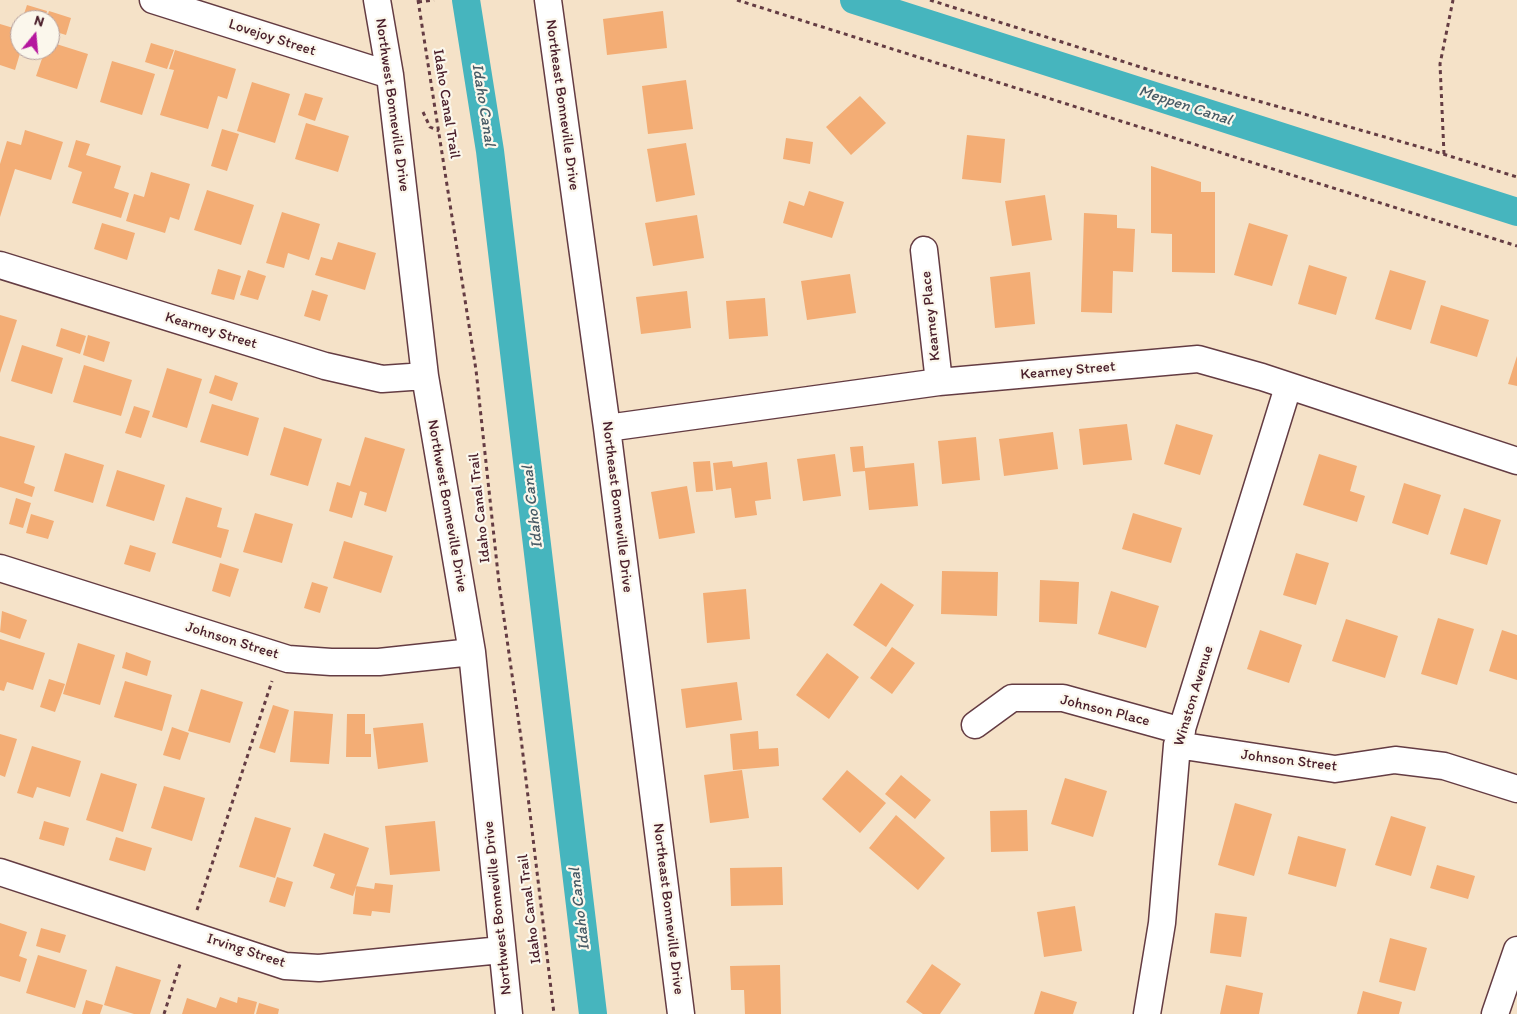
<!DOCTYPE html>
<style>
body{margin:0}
#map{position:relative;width:1517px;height:1014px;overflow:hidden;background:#f5e2c8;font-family:Itim,sans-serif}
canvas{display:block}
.north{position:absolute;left:10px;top:10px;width:50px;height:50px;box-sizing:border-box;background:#fbf7ec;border:1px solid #b4a19f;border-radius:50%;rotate:17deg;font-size:14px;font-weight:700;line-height:20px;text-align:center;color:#4a1f2b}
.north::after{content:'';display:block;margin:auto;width:18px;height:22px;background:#b5179e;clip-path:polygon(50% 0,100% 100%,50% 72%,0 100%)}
</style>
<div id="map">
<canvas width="1517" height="1014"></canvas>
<div class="north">N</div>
</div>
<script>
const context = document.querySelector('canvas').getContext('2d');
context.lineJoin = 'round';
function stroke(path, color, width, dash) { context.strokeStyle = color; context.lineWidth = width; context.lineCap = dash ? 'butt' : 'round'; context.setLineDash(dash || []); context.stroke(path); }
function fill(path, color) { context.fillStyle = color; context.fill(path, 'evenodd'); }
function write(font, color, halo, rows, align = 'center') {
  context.font = font + ' Itim,sans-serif'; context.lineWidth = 4.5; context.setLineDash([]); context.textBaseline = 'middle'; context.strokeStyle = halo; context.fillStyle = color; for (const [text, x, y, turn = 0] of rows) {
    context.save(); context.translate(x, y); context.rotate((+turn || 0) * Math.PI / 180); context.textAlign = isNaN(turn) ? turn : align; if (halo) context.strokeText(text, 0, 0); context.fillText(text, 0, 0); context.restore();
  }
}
stroke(new Path2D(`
 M466,0L490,151L593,1014
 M854,0L1517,212`), '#46b5be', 28);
fill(new Path2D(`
 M27,5L47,11L44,20H22Z
 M49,11L71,18L66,35L50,30V20H46Z
 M663,11L667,48L607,55L603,19Z
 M0,24L20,30L21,50L15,70L0,65Z
 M50,42L88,54L77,89L36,76L45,50H50Z
 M151,43L174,50L167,69L145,62Z
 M175,50L236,69L227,99L218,96L208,129L160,115L174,70L169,69Z
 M112,61L155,74L142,115L100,102Z
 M686,80L693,129L648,134L642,86Z
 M252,82L290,94L275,143L237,131Z
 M305,93L323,98L315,121L298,115Z
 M860,96L886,123L851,155L826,127Z
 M306,123L349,136L338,172L295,159Z
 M222,129L239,134L227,171L211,166Z
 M25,130L63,142L51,180L15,169L0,217V164L7,141L21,145Z
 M967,135L1005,139L1001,183L962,179Z
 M786,138L813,142L810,164L783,159Z
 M76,140L90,144L86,155L121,166L114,188L129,193L121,218L72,203L82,172L68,167Z
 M686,143L695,195L656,202L647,149Z
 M1151,166L1201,182V192H1215V273L1172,272V234L1151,233Z
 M151,172L190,184L179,220L170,217L165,233L126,221L134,194L144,197Z
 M207,190L254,205L241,245L194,230Z
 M809,191L844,202L832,238L783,223L789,201L804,206Z
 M1045,195L1052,240L1012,246L1005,201Z
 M282,212L320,224L309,260L288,253L284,268L266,263Z
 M1084,213L1117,215V228L1135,229L1133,272L1113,271L1112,313L1081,312Z
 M697,215L704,258L653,266L645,223Z
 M102,223L135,233L127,260L94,249Z
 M1249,223L1288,235L1272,286L1234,275Z
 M338,242L376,253L365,290L315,275L321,257L332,260Z
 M1309,265L1347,277L1336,315L1298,304Z
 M218,269L241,276L234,300L211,294Z
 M248,270L266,276L258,300L240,295Z
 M1390,270L1426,281L1411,330L1375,319Z
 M1030,272L1035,324L995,328L990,277Z
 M850,274L856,313L807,320L801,281Z
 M312,290L328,295L320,321L304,316Z
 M687,291L691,328L641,334L636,297Z
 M765,298L768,336L729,339L726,301Z
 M1441,305L1489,320L1477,357L1430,343Z
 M0,315L17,320L0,373Z
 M61,328L86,336L80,354L56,346Z
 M88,335L110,342L104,362L83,355Z
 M22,345L63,358L52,394L11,381Z
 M1517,356V386L1508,384Z
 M84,365L132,380L121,416L73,402Z
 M167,368L202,379L187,428L152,417Z
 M215,375L238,383L232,401L209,393Z
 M212,404L259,418L248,456L200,442Z
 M134,406L150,411L141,438L125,433Z
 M1127,424L1132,460L1083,465L1079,429Z
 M1176,424L1213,435L1200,475L1164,464Z
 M284,427L322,439L308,486L270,475Z
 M1053,432L1058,469L1004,476L999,439Z
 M0,436L35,446L24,483L35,487L32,497L0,487Z
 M365,437L405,449L386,512L364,505L367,493L360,491L352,518L329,511L337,482L350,486Z
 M976,437L980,480L942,484L938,441Z
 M863,446L865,468L914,463L918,506L869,510L865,471L853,472L850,447Z
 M65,453L104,465L93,503L54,491Z
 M835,454L841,496L803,501L797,459Z
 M1319,454L1357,466L1350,491L1365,496L1357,522L1303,505Z
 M710,461L713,491L696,492L693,462Z
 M732,461L733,467L767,462L771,499L755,501L757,515L735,518L731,488L716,490L713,463Z
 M117,470L165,485L154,521L106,506Z
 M1404,483L1441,495L1428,535L1392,523Z
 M687,486L695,533L659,539L651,492Z
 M186,497L222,508L217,527L229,530L221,558L172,543Z
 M16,498L31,503L23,528L9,524Z
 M1464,508L1501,520L1487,565L1450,554Z
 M255,513L293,524L282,563L243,552Z
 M1133,513L1182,528L1171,563L1122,549Z
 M31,514L54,521L48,539L26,533Z
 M344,541L393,556L381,593L333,578Z
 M130,545L156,553L150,572L124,564Z
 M1296,553L1329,563L1316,605L1283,595Z
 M220,563L239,569L230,597L212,591Z
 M942,571L998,572L997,616L941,614Z
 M1040,580L1079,582L1077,624L1039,622Z
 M312,582L328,587L320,613L304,608Z
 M881,583L914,605L886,647L853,625Z
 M746,589L750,639L707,643L703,593Z
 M1111,591L1159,606L1146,648L1098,634Z
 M2,611L27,620L20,639L0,632Z
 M1438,618L1474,629L1457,685L1421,674Z
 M1346,619L1398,636L1385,678L1332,661Z
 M1260,630L1302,645L1289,683L1247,669Z
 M1502,630L1517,635V680L1489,671Z
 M0,639L45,653L33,690L7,682L4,691L0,690Z
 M78,643L115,655L100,705L63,694Z
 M892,647L915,663L892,694L870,678Z
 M126,652L151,661L147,676L122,668Z
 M827,653L859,677L829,719L796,695Z
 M49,679L65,684L55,712L40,707Z
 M125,681L172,695L162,731L114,717Z
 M737,682L742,720L686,728L681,689Z
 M201,689L243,702L230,743L188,731Z
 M273,705L289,710L275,753L259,748Z
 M294,711L333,714L329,764L290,762Z
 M347,714H365V734H371V757H346Z
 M423,723L428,762L378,769L373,728Z
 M172,727L189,733L180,760L163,755Z
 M758,731L759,749L778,748L779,766L733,770L730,734Z
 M0,734L17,739L5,777L0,775Z
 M32,746L81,761L70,797L37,787L33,798L17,793Z
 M742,770L749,818L710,823L704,775Z
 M847,770L886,803L860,833L822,799Z
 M101,773L137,784L123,832L86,820Z
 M901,775L931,800L915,819L885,794Z
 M1065,778L1107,791L1093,837L1051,824Z
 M164,786L205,798L192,841L151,828Z
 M1235,803L1272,814L1254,876L1218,865Z
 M1027,810L1028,851L991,852L990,811Z
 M896,815L945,858L918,890L869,848Z
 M1391,816L1426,827L1411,876L1375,865Z
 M255,817L291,828L275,878L239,867Z
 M44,821L69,828L64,846L39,839Z
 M435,821L440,871L390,875L385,826Z
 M324,833L369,848L353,896L330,888L335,874L313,866Z
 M1298,836L1346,849L1336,887L1288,874Z
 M116,837L152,848L145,871L109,860Z
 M1437,865L1475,876L1468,899L1430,888Z
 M782,867L783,905L731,906L730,868Z
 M277,877L293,882L285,907L269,902Z
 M375,883L393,885L390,913L372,911L371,916L353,914L356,886L374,889Z
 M1075,906L1082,951L1044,957L1037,912Z
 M1215,913L1247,917L1241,957L1210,953Z
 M0,923L27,932L19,956L27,959L20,982L0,976Z
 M41,928L66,935L60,953L36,946Z
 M1390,938L1427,948L1415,991L1379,982Z
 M38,955L87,970L75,1008L26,993Z
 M932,964L961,984L940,1014H923L906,1002Z
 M780,965L781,1014H745L744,990H731L730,966Z
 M116,966L161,980L150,1014H134L104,1005Z
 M1226,985L1263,993L1259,1014H1220Z
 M1041,991L1077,1002L1073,1014H1034Z
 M1363,991L1402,1002L1399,1014H1357Z
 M220,997L237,1003L238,997L257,1002L254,1014H182L187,998L216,1008Z
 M86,1000L103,1005L100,1014H82Z
 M259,1003L279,1009L278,1014H256Z`), '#f3ad75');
const minor = new Path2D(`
 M153,0L390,75
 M377,0L390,75L425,376L472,652L509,1014
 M548,0L607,428L681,1014
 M924,250L939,382
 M0,265L325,366L382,379L425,376
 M607,428L939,382L1198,359L1262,377L1517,461
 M0,568L288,659L331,662H379L472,652
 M975,725L1012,698H1063L1182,731
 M1177,745L1335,769L1395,760L1444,766L1517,789
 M0,872L285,966L319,968L501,950
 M1147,1014L1162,923L1177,745L1288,387
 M1495,1014L1517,950`);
stroke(minor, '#643c43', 29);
stroke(new Path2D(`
 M418,0L476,370L499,583L521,738L554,1014
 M737,0L1517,246
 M930,0L1156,72L1427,149L1517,177
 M418,2L434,0
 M423,112L430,127L439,131
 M1444,154L1440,64L1453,0
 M197,910L272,681
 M164,1014L181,961`), '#643c43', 3, [4, 4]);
stroke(minor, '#fff', 26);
write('15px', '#4a1f2b', '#fbf7ec', [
 ["Lovejoy Street",272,38,18],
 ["Idaho Canal Trail",446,104,81],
 ["Northwest Bonneville Drive",392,105,82],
 ["Northeast Bonneville Drive",562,105,82],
 ["Kearney Place",931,316,-96],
 ["Kearney Street",211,331,17],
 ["Kearney Street",1068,371,-5],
 ["Northwest Bonneville Drive",447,506,80],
 ["Northeast Bonneville Drive",617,507,83],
 ["Idaho Canal Trail",480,508,-96],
 ["Johnson Street",232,641,17],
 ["Winston Avenue",1194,696,-73],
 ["Johnson Place",1105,711,14],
 ["Johnson Street",1289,761,7],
 ["Northwest Bonneville Drive",498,908,-96],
 ["Idaho Canal Trail",530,909,-97],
 ["Northeast Bonneville Drive",668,909,83],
 ["Irving Street",246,951,18]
]);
write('italic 16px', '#485b66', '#fbf7ec', [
 ["Idaho Canal",483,105,81],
 ["Meppen Canal",1185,106,18],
 ["Idaho Canal",533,507,-97],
 ["Idaho Canal",580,909,-97]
]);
</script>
